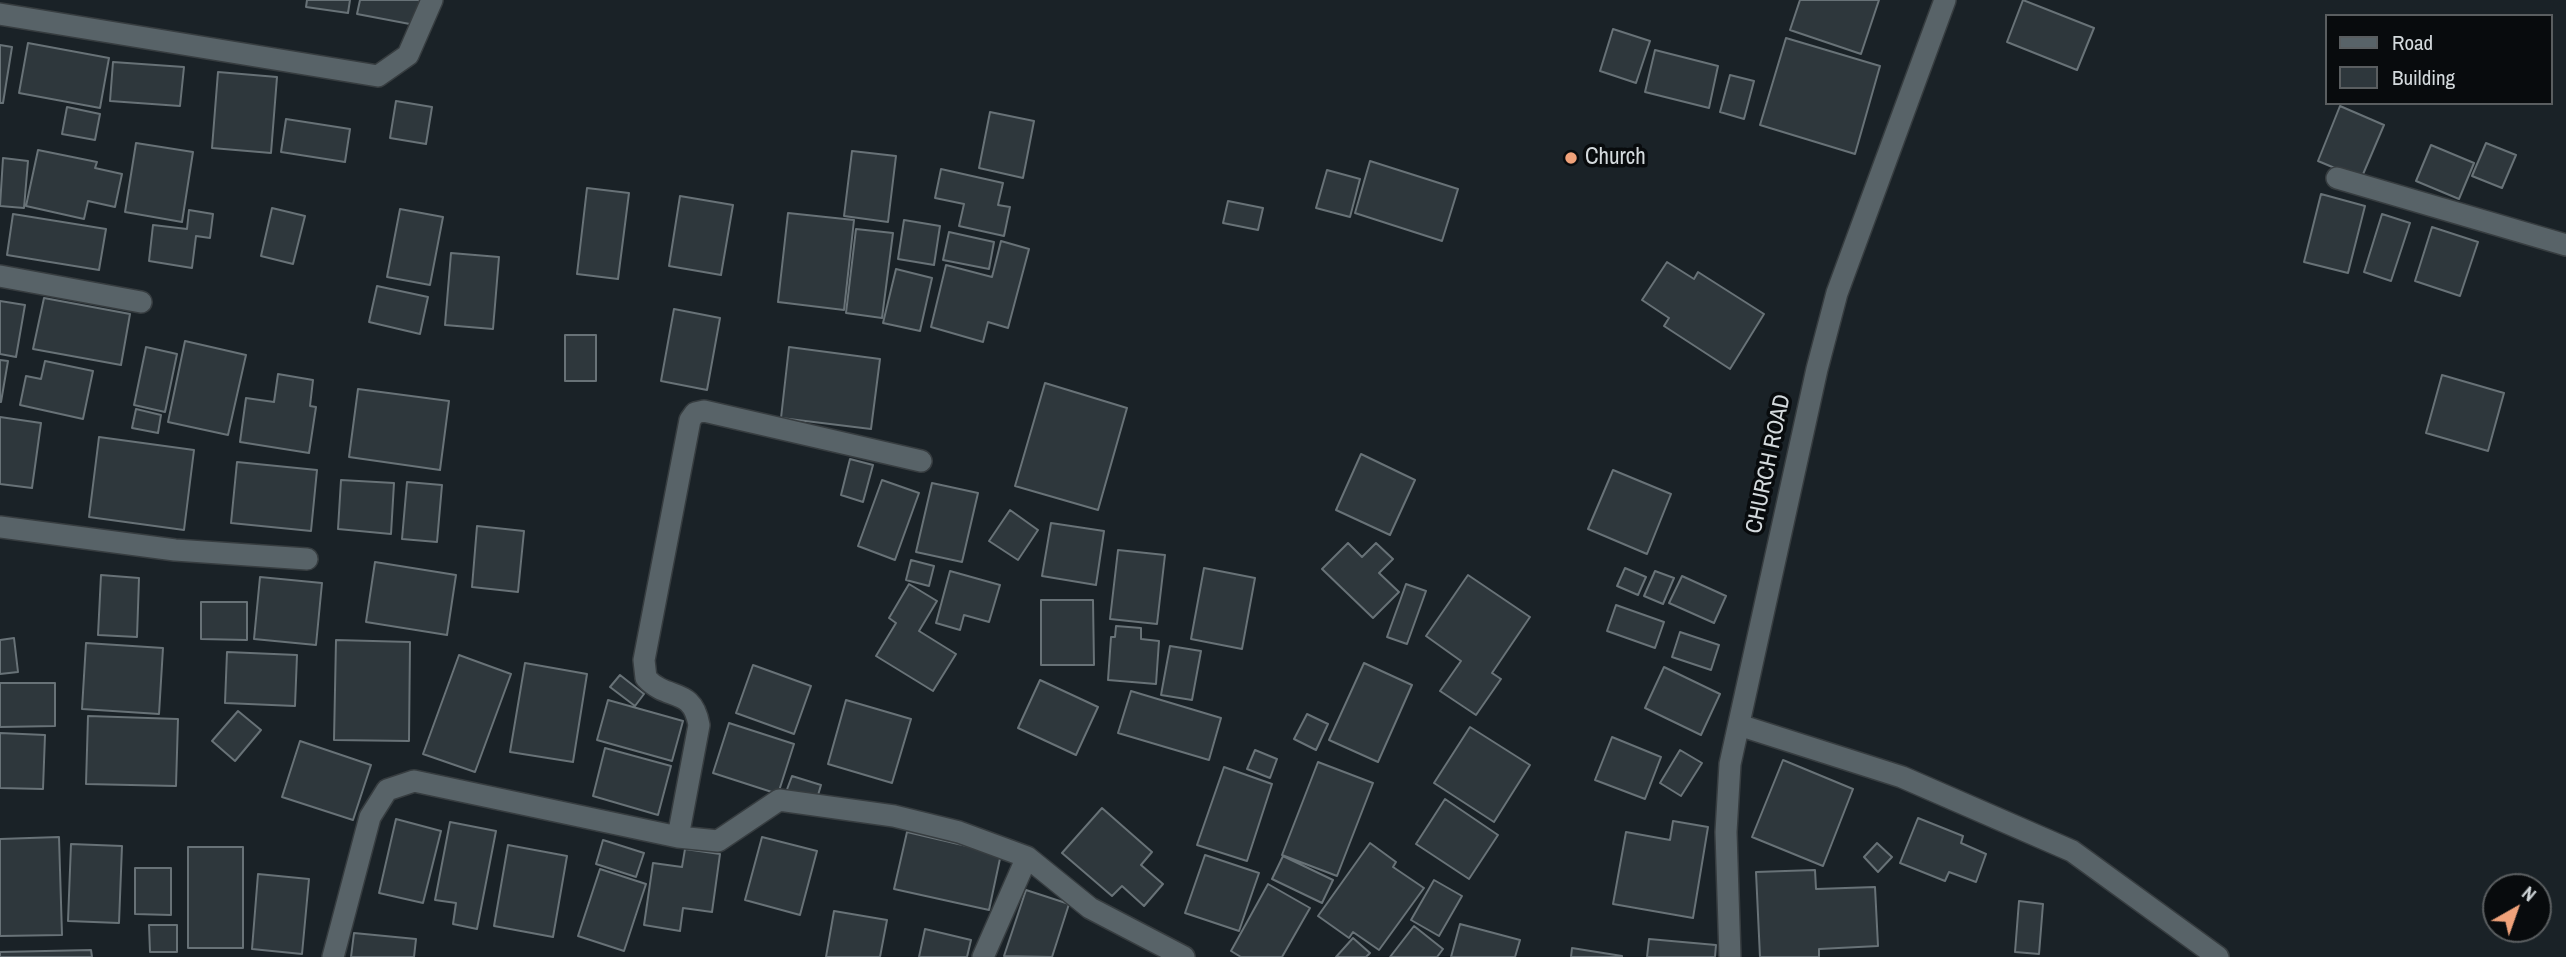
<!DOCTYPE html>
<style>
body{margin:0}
#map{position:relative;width:2566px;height:957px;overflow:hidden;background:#1a2227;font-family:"Archivo Narrow",sans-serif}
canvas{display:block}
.legend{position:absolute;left:2325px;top:14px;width:228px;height:91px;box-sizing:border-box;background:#080b0d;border:2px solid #5a5e60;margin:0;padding:9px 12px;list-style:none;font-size:21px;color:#d4dadd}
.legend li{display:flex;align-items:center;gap:14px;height:35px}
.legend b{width:35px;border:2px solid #5a5e60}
.north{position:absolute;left:2482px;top:873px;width:70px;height:70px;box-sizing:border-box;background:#080b0d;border:2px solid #5a5e60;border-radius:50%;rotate:40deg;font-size:19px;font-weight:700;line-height:28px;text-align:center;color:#d4dadd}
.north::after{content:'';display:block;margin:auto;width:24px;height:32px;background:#f0a27a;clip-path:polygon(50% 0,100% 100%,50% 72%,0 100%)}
</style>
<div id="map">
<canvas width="2566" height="957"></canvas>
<ul class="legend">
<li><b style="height:9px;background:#586368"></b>Road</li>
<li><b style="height:19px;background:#2e373c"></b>Building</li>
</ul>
<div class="north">N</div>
</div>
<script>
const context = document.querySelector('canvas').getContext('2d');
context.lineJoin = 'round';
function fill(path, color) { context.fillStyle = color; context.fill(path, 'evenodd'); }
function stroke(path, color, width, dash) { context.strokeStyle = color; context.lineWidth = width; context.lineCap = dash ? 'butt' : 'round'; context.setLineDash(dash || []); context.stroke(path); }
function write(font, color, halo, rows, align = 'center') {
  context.font = font + ' "Archivo Narrow",sans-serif'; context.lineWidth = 7; context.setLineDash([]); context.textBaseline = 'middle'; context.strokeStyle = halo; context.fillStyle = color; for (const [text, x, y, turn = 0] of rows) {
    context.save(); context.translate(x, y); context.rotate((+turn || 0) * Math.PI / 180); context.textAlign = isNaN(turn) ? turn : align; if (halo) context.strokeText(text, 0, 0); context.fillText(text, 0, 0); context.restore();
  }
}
const building = new Path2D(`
 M307,0H350L348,13L306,7Z
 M360,0H420L415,25L357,14Z
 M1800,0H1879L1861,54L1790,30Z
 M2023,0L2094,28L2077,70L2007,42Z
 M1613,29L1650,41L1636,83L1600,71Z
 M1786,38L1880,66L1855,154L1760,125Z
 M28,43L109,58L100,108L19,93Z
 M0,45L12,47L3,103H0Z
 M1655,50L1718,66L1709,108L1645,92Z
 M113,62L184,67L180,106L110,101Z
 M218,72L277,77L271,153L212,148Z
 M1730,75L1754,81L1744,119L1720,112Z
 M396,101L432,107L426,144L390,138Z
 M2340,106L2384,125L2361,179L2318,161Z
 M67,107L100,114L95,140L62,134Z
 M990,112L1034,121L1023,178L979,168Z
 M286,119L350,129L345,162L281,152Z
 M136,143L193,152L182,222L125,212Z
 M2486,143L2516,155L2502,188L2472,176Z
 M2431,145L2474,163L2459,199L2416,181Z
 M38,150L97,162L95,168L122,174L115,207L88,201L84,219L26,206Z
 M852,151L896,156L888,222L844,216Z
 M3,158L28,161L24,208L0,206Z
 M1370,161L1458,189L1442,241L1355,213Z
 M941,169L1003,183L998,205L1010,207L1004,236L959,226L964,204L935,198Z
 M1327,170L1360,179L1350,217L1316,208Z
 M587,188L629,193L618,279L577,274Z
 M2321,194L2365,206L2348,273L2304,262Z
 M680,196L733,205L721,275L669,266Z
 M1228,201L1263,208L1258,230L1223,223Z
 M272,208L305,216L293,264L261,256Z
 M400,209L443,217L430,285L387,277Z
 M189,210L213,214L210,238L196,236L192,268L149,261L153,225L187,229Z
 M788,213L854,220L844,310L778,302Z
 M13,214L106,229L99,270L7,255Z
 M2382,214L2410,223L2391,281L2364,272Z
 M904,220L940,226L934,265L898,259Z
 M2432,227L2478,242L2460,296L2415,281Z
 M856,229L893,233L882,318L846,313Z
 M949,232L994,242L989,269L943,260Z
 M1001,241L1029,249L1008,328L988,322L983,342L931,327L946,265L992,277Z
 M451,253L499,257L493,329L445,325Z
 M1667,262L1694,279L1698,272L1764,314L1730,369L1664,326L1669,318L1642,300Z
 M896,269L932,278L920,331L883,323Z
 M377,286L428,297L420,334L369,322Z
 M44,298L130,314L121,365L33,349Z
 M0,301L25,305L16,357L0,354Z
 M674,309L720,318L707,390L661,381Z
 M565,335H596V381H565Z
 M185,341L246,355L228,435L168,422Z
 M146,347L177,354L165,412L134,405Z
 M789,347L880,359L871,429L781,418Z
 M0,360L8,361L1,402H0Z
 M45,361L93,371L83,419L20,405L26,376L41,379Z
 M278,374L313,380L310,406L316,407L309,453L240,442L246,398L274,402Z
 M2442,375L2504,393L2488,451L2426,433Z
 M1045,383L1127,408L1098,510L1015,486Z
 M358,389L449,401L440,470L349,457Z
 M136,409L161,415L158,433L132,428Z
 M0,417L41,423L32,488L0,484Z
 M99,437L194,450L184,530L89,517Z
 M1361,454L1415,480L1390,535L1336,510Z
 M850,459L873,465L863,502L841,495Z
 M237,462L317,470L311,531L231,523Z
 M1613,470L1671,494L1647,554L1588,529Z
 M341,480L394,483L391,534L338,529Z
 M882,480L919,493L895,560L858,546Z
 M407,482L442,485L437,542L402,539Z
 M932,483L978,493L962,562L916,552Z
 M1010,510L1038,530L1018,560L989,541Z
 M1051,523L1104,531L1096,585L1042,576Z
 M477,526L524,531L518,592L472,587Z
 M1348,543L1362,557L1376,543L1393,559L1379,573L1399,592L1373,618L1322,569Z
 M1118,550L1165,555L1157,624L1110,619Z
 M911,560L934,566L929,586L906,580Z
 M375,562L456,575L447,635L366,622Z
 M1204,568L1255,578L1242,649L1191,639Z
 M1625,568L1646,577L1638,595L1617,586Z
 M950,571L1000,585L989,622L964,615L960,630L936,623Z
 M1655,571L1674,578L1663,604L1644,596Z
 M101,575L139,578L137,637L98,635Z
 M1468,575L1530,617L1492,673L1501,679L1476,715L1440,691L1461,661L1426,636Z
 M1682,576L1726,596L1714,623L1669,603Z
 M260,577L322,583L316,645L254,639Z
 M909,584L937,601L919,631L956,654L933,691L876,656L896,623L889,618Z
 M1406,584L1426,591L1407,644L1387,637Z
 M1041,600H1093L1094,665H1041Z
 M201,602H247V640L201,639Z
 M1616,605L1664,622L1655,648L1607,631Z
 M1116,626L1141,628V639L1159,641L1156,684L1108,680L1111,637H1115Z
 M1680,632L1719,645L1711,670L1672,657Z
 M14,638L18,672L0,674V640Z
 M336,640L410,642L409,741L334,740Z
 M86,643L163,648L159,714L82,709Z
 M1170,646L1201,651L1192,700L1161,695Z
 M227,652L297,655L295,706L225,703Z
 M459,655L511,674L475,772L423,754Z
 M525,663L587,674L573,762L510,752Z
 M1364,663L1412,685L1378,762L1329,740Z
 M753,665L811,686L794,734L736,713Z
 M1664,667L1720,694L1701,735L1645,708Z
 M620,675L644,694L635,706L610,687Z
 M1040,680L1098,707L1076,755L1018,728Z
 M0,683H55V726L0,727Z
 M1131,691L1221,718L1209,760L1118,733Z
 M608,700L683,721L672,761L597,740Z
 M846,700L911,719L892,783L828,764Z
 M238,711L261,730L235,761L212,741Z
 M1307,714L1328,724L1316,750L1294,739Z
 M88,716L178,719L176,786L86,784Z
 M729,723L794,744L778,794L713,773Z
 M1470,727L1530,765L1494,822L1434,783Z
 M0,733L45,735L43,789L0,788Z
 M1612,737L1661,757L1645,799L1595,780Z
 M300,741L371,765L353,820L282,797Z
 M605,748L671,766L658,815L593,796Z
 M1255,750L1277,759L1270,778L1247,769Z
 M1680,750L1702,763L1681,796L1660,783Z
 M1783,760L1853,789L1823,866L1752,837Z
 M1318,762L1373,783L1337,876L1282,855Z
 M1224,767L1272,784L1247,861L1197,845Z
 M792,776L821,785L816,802L786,792Z
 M1445,799L1498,835L1469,879L1416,844Z
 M1102,808L1152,852L1141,865L1163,884L1144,906L1122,886L1112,896L1062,853Z
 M1918,818L1963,836L1961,843L1986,854L1976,882L1949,872L1945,881L1900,863Z
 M396,819L441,831L423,903L379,893Z
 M1673,821L1708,827L1693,918L1613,904L1626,832L1670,840Z
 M450,822L496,831L477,929L453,924L456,903L435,900Z
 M907,832L1001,854L989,910L894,889Z
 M59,837L62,935L0,936V839Z
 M762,837L817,851L800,915L745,900Z
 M603,840L644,853L636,877L596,864Z
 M1370,843L1396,862L1393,867L1424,888L1379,950L1353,932L1349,938L1318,916Z
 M1877,843L1892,857L1878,872L1864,857Z
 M71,844L122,846L119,923L68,921Z
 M508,845L567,856L553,937L494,926Z
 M188,847H243V948H188Z
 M685,849L720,854L712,912L683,908L680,931L644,925L653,863L682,867Z
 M1205,855L1259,873L1239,931L1185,913Z
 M1283,856L1333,880L1322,903L1272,879Z
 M135,868H171V915L135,914Z
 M600,869L646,884L624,951L578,936Z
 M1815,870L1816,889L1875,887L1878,946L1819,949V957H1760L1756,872Z
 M258,874L309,879L302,954L252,949Z
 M1434,880L1462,896L1439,936L1411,920Z
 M1268,884L1310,908L1282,957H1241L1231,951Z
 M1026,890L1069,904L1052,957L1004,956Z
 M2019,901L2043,904L2039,954L2015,952Z
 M834,911L887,920L880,957H826Z
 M1460,924L1520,940L1515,957H1451Z
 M149,925H177V952H150Z
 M1414,926L1443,949L1437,957H1390Z
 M925,929L971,940L967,957H919Z
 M354,933L416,939L414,957H351Z
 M1353,938L1370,953L1366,957H1336Z
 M1649,939L1716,945L1715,957H1647Z
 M1572,948L1622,956V957H1571Z
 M91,950L92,957H0V952Z`);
fill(building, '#2e373c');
stroke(building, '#687277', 2);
const minor = new Path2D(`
 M0,14L378,76L408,55L432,0
 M2337,178L2566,245
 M0,276L141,302
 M0,527L175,550L307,559
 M1739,725L1902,777L2072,851L2218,957
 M678,837L699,725C692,686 668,702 646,678L644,660L690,420L695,413L704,411L921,461
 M333,957L370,817L387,790L414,781L678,837L718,841L779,800L894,816L959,832L1027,857L1090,908L1184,957
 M983,957L1027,857
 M1730,957L1726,832L1730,764L1817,369L1837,293L1945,0`);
stroke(minor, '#373d40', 24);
stroke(minor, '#586368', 21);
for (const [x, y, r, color] of [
 [1571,158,7,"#f0a27a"]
]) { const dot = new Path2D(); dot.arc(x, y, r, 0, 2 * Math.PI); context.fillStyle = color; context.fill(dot); stroke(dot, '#080b0d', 2.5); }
write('23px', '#d4dadd', '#080b0d', [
 ["Church",1585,158]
], 'left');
write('23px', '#d4dadd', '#080b0d', [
 ["CHURCH ROAD",1769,464,-78]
]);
</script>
